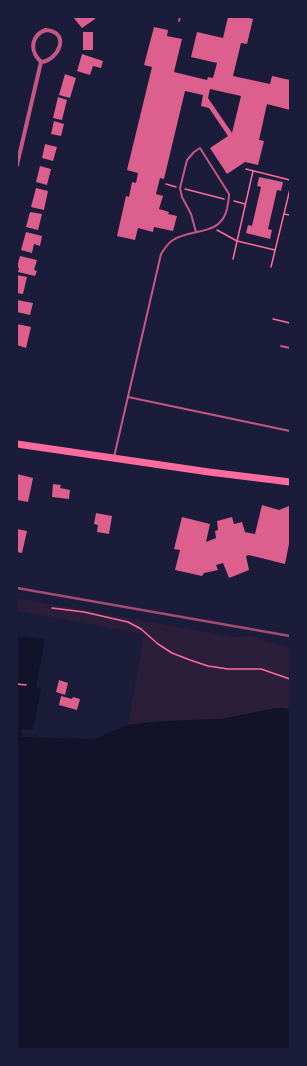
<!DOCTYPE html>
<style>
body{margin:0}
#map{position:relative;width:307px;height:1066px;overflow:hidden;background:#1b1b3a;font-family:"Playfair Display",serif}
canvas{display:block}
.frame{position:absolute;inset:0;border:18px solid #1b1b3a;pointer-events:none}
</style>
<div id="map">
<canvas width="307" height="1066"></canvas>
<div class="frame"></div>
</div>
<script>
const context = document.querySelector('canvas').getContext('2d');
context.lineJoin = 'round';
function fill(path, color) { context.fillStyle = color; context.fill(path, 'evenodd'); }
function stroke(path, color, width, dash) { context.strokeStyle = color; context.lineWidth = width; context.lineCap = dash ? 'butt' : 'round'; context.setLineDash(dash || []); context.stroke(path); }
fill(new Path2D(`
 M17,598L233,637L252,636L269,643L290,647V709L276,708L222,719L162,721L128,725L144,634L17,611Z`), '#2a1e3b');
fill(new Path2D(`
 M17,636L45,639L36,687L41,688L33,730L22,729L21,737L95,739L128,725L162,721L222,719L276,708L290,709V1049H17Z`), '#12122b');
fill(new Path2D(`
 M73,17H94L95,19L82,28Z
 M228,17H245L253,19L247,44L241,43L233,76L270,84L272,76L290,80V110L267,104L259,140L264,141L258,165L245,162L227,174L210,148L228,136L209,108L201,106L203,95L185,91L164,179L160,178L156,194L163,196L159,209L169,212L168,214L177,216L173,231L154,227L153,232L138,228L135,240L117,236L126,196L129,197L132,182L136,183L138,173L127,170L152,67L144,65L154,27L168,30L167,36L182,39L174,72L207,80L208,77L213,78L217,63L191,57L197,32L223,38ZM210,89L241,96L232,133L208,98Z
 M83,32H93V50H83Z
 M82,54L103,61L101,68L93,66L90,75L77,71Z
 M65,74L76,78L70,98L59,95Z
 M58,97L67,100L62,120L53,118Z
 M54,121L64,124L61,136L51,134Z
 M45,144L57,147L53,161L42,158Z
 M40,166L51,169L47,185L36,182Z
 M259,177L283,182L281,191L277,190L268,229L272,230L270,239L246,233L248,225L252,226L261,187L257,186Z
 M36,188L48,191L44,210L31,207Z
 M30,212L42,214L38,230L26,227Z
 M26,232L42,236L40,246L34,244L32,253L21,250Z
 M20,256L37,260L34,270L37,271L35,276L18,272L19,268L17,267Z
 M17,275L27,277L23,294L17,293Z
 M17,300L33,303L30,315L17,312Z
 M17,324L31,327L26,348L17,345Z
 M17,474L33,478L28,502L17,500Z
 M53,484L61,485L60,488L70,490L69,499L52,497Z
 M262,505L279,510L289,506L290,539L285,564L249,555L246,556L249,570L229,578L223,563L216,565L218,570L204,573L202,576L175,570L180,550L174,549L182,517L210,524L206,542L216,538L215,531L218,530L217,521L232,517L234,524L242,522L245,532L255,534Z
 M96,513L112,516L109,534L97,532L98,525L94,524Z
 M17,529L27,531L22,553L17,552Z
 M59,680L68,683L65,695L56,692Z
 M61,696L72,699L73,697L80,699L77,710L59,705Z`), '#dd5f8e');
stroke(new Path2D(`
 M246,169L290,180
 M166,184L176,187
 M185,189L224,199
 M234,201L245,204
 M284,214L290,215
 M217,230L237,241L275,250
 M233,259L253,171
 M271,267L290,189
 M273,319L290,323
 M52,608L84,612L128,622L141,629L158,644L172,653L190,660L208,666L228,669H261L290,679
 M17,684L26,685`), '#ff6b9d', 1.5);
stroke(new Path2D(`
 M179,21L180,17
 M281,346L290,348
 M128,397L290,431
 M114,457L161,254C165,248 168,243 173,240C192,228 221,236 227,209C228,203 229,199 229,194L200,148L194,152L187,160L180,188L182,197L191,214L196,232`), '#c65784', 2);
stroke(new Path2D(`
 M46,30C71,32 59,60 41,62C39,59 36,57 35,54C30,43 36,33 46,30Z
 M17,165L41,62`), '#c65784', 4);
stroke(new Path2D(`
 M17,444L209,472L290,482`), '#ff6b9d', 7);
stroke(new Path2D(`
 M17,588L290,636`), '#a44b75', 2.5);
</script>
